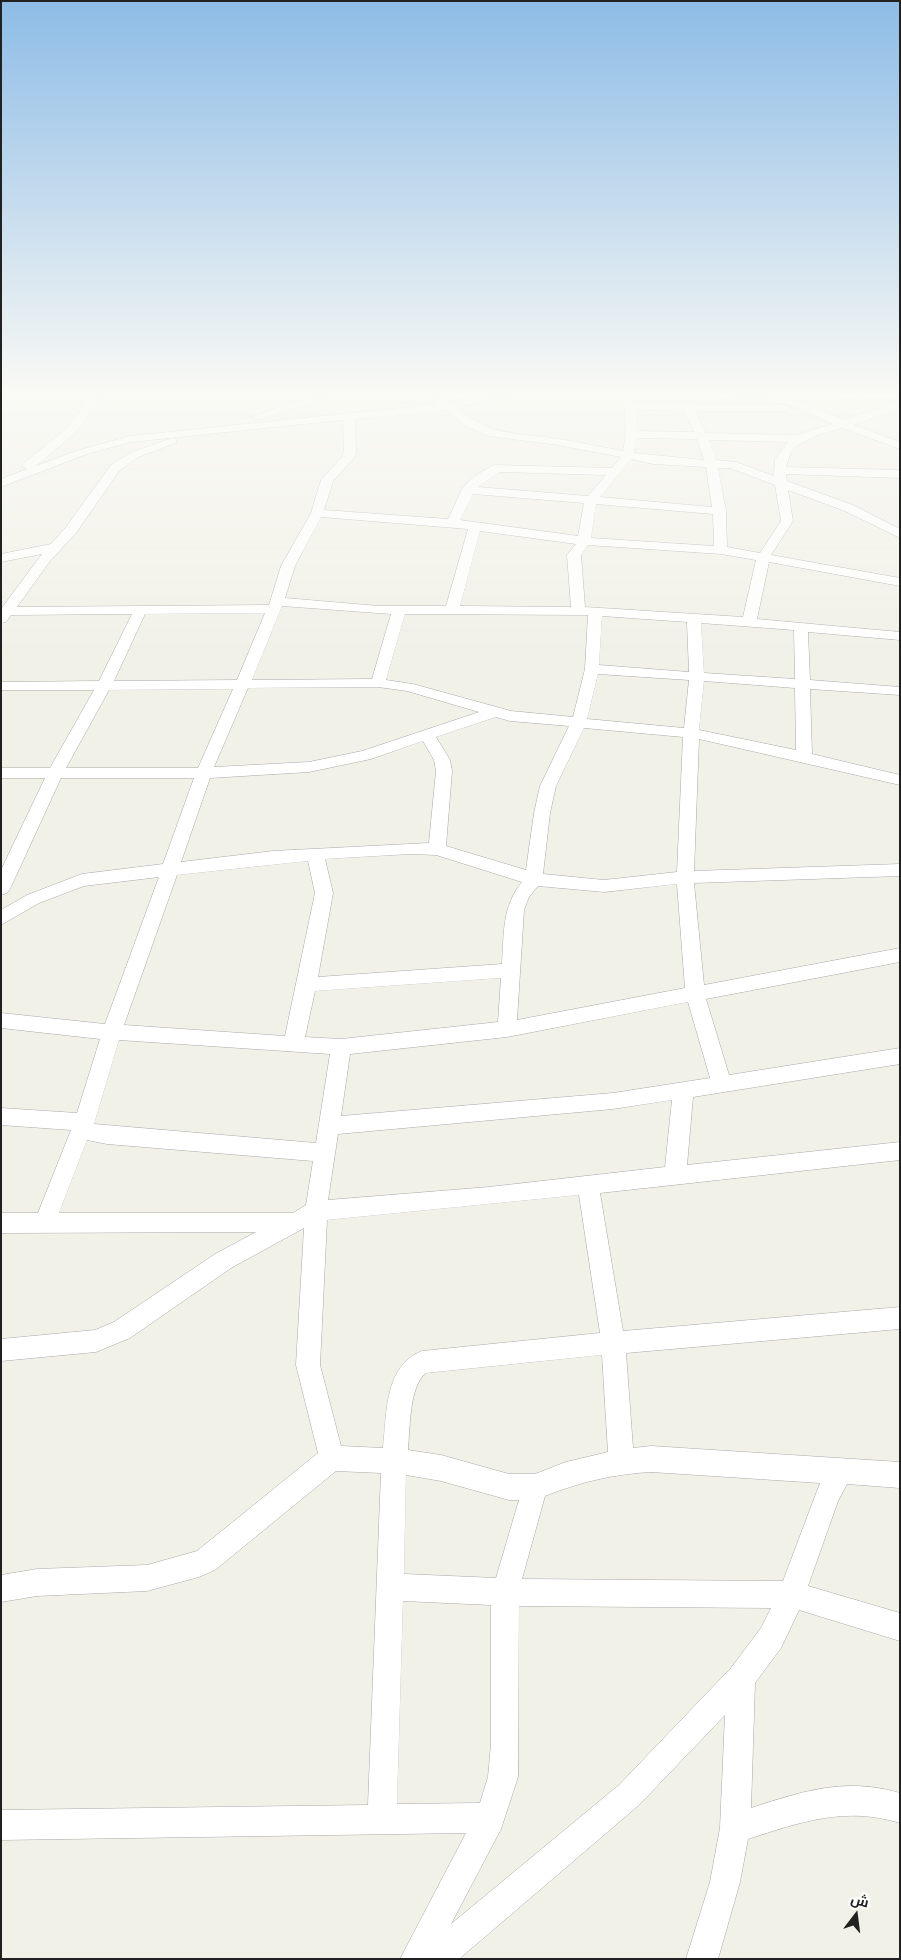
<!DOCTYPE html>
<meta charset="utf-8">
<style>
body{margin:0}
#map{position:relative;width:901px;height:1960px;overflow:hidden;background:#f2f1e8;font-family:Quicksand,Cairo,sans-serif}
canvas{display:block}
.frame{position:absolute;inset:0;border:2px solid #212121;pointer-events:none}
.north{position:absolute;left:831px;top:1890px;width:50px;height:50px;-webkit-text-stroke:4px #fff;paint-order:stroke;rotate:15deg;font-size:14px;font-weight:700;line-height:20px;text-align:center;color:#212121}
.north::after{content:'';display:block;margin:auto;width:18px;height:22px;background:#212121;clip-path:polygon(50% 0,100% 100%,50% 72%,0 100%)}
</style>
<div id="map">
<canvas width="901" height="1960"></canvas>
<div class="frame"></div>
<div class="north">ش</div>
</div>
<script>
const context = document.querySelector('canvas').getContext('2d');
context.lineJoin = 'round';
function stroke(path, color, width, dash) { context.strokeStyle = color; context.lineWidth = width; context.lineCap = dash ? 'butt' : 'round'; context.setLineDash(dash || []); context.stroke(path); }
function fill(path, color) { context.fillStyle = color; context.fill(path, 'evenodd'); }
const minor = new Path2D(`
 M97,388H109L75,433L36,466L79,450L130,436L439,404L423,388H435L451,402L512,388H531L530,390L457,407C490,437 516,432 558,439C580,442 601,447 623,451L626,434L623,388H633L635,404L786,405L792,408L786,411H695L706,433L797,435L832,424L794,406L720,391L715,388H737L801,401L844,420L900,401V408L854,425L900,442V449L842,428L817,435L798,445L791,452L786,467L900,470V478L786,474L787,481L853,505L900,529V538L845,511L788,490L793,521L771,555L900,578V586L769,562L757,619L900,632V640L808,632L810,680L900,687V695L810,689L812,754L900,775V785L699,739L694,871L900,864V876L694,883L704,985L900,948V962L706,999L729,1075L900,1048V1064L693,1097L687,1165L900,1142V1160L600,1193L623,1331L900,1307V1329L626,1353L633,1448L651,1446L900,1462V1488L847,1484L838,1501L808,1586L900,1613V1641L799,1610L781,1648L755,1683L751,1808C803,1791 846,1777 900,1793V1823C845,1806 801,1822 748,1839L740,1882L718,1959H686L710,1882L720,1828L725,1715L639,1805L459,1959H400L466,1833L1,1840V1810L368,1805L381,1473L336,1471L215,1570L199,1577L147,1591L37,1596L1,1602V1575L37,1569L147,1565L197,1551L318,1453L296,1365L304,1228L231,1268L130,1338L96,1352L1,1361V1339L95,1330L114,1322L215,1254L256,1232L1,1233V1213H38L71,1130L1,1125V1108L77,1113L100,1039L1,1028V1013L105,1024L159,877L84,886L39,903L1,925V910L27,895L82,874L163,864L194,778H61L10,889L7,893L1,895V870L45,778H1V768H50L94,690H1V682L99,681L132,614L11,615L6,622L1,623V609L42,554L1,562V554L51,544L66,527L111,465L130,453L172,438L176,439V443L138,457L119,471L76,533L50,561L17,607L269,605L281,566L311,513L321,480L342,457L344,452L343,420L131,442L87,454L1,487V479L27,469L22,466L24,463L67,428ZM446,410L465,426L489,436L558,445L621,457L612,468L494,465L476,475L463,487L448,519L324,510L333,481L354,458L356,452L355,419ZM636,410L684,411L694,432L637,431ZM637,438L697,439L704,460L634,453ZM709,440L788,442L775,459L774,476L736,462L716,460ZM631,459L653,464L706,467L712,507L600,497ZM718,468H730L775,485L781,521L760,553L727,547L726,511ZM500,472L606,475L588,496L478,487ZM473,494L584,503L578,536L460,520ZM596,504L713,514L714,546L591,538ZM321,517L468,529L446,606H379L285,598L295,566ZM480,531L576,544L567,555L571,607L460,606ZM588,545L721,554L756,560L743,617L585,607L581,555ZM282,606L391,614L372,679L252,680ZM265,613L237,680L114,681L145,614ZM405,614L588,615L585,669L573,717L511,711L413,684L386,680ZM602,616L687,622L689,672L599,665ZM701,623L794,630L795,679L704,673ZM598,674L689,680L684,728L587,719ZM704,681L795,688L796,750L699,730ZM378,687L407,691L479,712L362,751L309,762L214,767L248,688ZM233,689L198,768H66L109,690ZM496,717L510,721L569,726L540,786L534,813L526,870L446,846L452,771L450,760L436,737ZM584,728L683,737L677,872L604,880L543,874L550,813L556,786ZM423,741L434,760L436,771L429,843L273,851L181,862L210,778L309,772L371,759ZM411,854L436,855L522,882C502,906 504,934 502,964L318,977L333,893L325,859ZM308,861L315,893L285,1036L124,1025L177,875ZM677,884L685,988L517,1020L524,910L529,897L538,886L604,892ZM501,978L498,1022L341,1039L305,1037L315,991ZM688,1002L710,1078L613,1093L341,1116L350,1054L507,1037ZM119,1040L330,1054L316,1143L94,1124ZM672,1100L665,1167L489,1187L328,1200L338,1134L613,1109ZM87,1140L107,1144L313,1161L306,1205L293,1213H59ZM579,1195L600,1333L422,1351C384,1366 387,1413 383,1448L341,1446L320,1365L327,1220ZM602,1355L608,1452L566,1462L535,1474H509L441,1455L408,1450C410,1430 409,1385 426,1373ZM651,1472L820,1483L783,1581L522,1579L545,1496C580,1482 614,1474 651,1472ZM406,1475L441,1481L509,1500H519L496,1578L404,1574ZM403,1601L491,1605V1744L488,1777L480,1803L397,1804ZM519,1606L771,1608L761,1628L731,1668L619,1785L451,1924L501,1829L518,1777Z
 M320,388H332L315,402L258,420L252,417L307,398Z
 M801,388H900V393L806,391Z`);
stroke(minor, '#a8a8a8', 1);
fill(minor, '#fff');
const sky = context.createLinearGradient(0, 0, 0, 662);
sky.addColorStop(0, '#8dbce6');
sky.addColorStop(0.59, '#f9f9f5');
sky.addColorStop(1, '#f9f9f500');
context.fillStyle = sky;
context.fillRect(0, 0, 901, 662);
</script>
